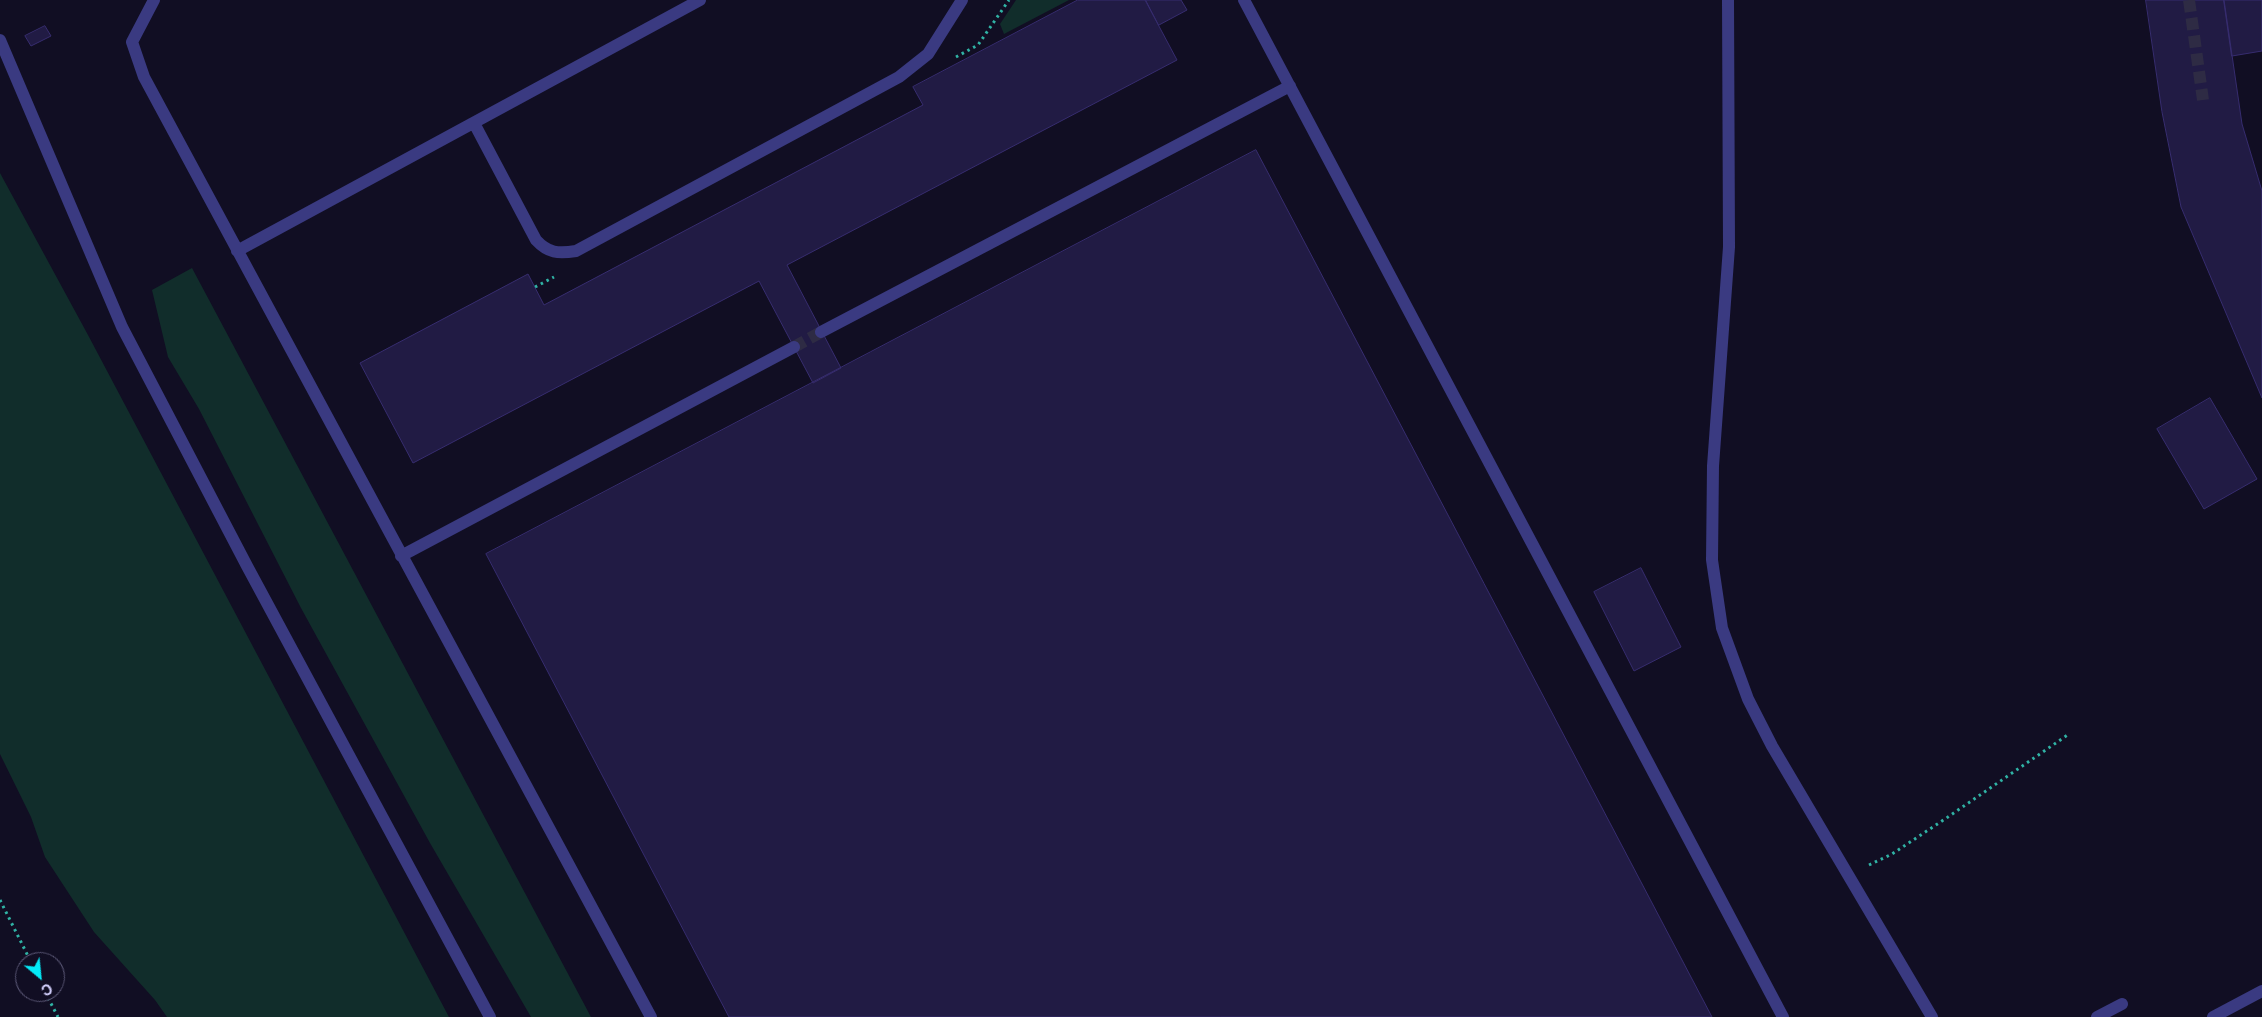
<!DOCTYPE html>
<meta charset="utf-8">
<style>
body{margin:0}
#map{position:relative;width:2262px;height:1017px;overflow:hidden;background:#110e23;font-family:Inter,sans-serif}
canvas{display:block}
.north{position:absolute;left:15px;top:952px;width:50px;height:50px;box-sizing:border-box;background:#110e23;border:1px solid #5f5c7b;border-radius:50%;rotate:152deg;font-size:14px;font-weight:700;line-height:20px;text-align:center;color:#d4d1fe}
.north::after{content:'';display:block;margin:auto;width:18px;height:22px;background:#04eaf7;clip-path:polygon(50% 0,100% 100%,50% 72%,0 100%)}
</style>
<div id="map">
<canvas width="2262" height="1017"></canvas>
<div class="north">С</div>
</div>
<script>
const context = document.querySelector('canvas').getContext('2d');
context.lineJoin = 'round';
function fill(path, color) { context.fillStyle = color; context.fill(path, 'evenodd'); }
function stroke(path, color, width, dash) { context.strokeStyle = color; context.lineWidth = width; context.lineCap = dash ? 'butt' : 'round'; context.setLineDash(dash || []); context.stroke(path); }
fill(new Path2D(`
 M1016,0H1069L1004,34L1000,24Z
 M0,173L88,335L449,1017H167L155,1000L94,932L45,857L31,817L0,754Z
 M192,268L591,1017H531L430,843L301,608L199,409L168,357L152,290Z`), '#112d2b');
const building = new Path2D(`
 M1078,0H1145L1177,60L787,265L841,368L813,383L759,281L413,463L360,363L528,274L544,305L923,105L913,87Z
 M1146,0H1181L1187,10L1159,25Z
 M2146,0H2224L2242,124L2262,191V398L2181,207L2162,112Z
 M2224,0H2262V51L2232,56Z
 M45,26L51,36L31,46L25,36Z
 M1256,150L1712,1017H729L486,554Z
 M2210,398L2257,479L2204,509L2157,429Z
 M1641,568L1681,647L1634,671L1594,592Z`);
fill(building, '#211b44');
stroke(building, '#372d6f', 1);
stroke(new Path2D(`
 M2189,0L2203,100
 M794,347L821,332`), '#2e2b44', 12, [12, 6]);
stroke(new Path2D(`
 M956,57L978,45L1009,0
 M535,287L554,277
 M1869,865L1892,854L1945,819L2069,734
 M0,900L31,962
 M45,992L58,1017`), '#30b3a5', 3, [2.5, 4]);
stroke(new Path2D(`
 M154,0L132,42L144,77L651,1017
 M1244,0L1783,1017
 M1728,0L1729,247L1713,466L1712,560L1722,628L1748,699L1772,746L1932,1017
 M0,40L122,327L247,566L490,1017
 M474,123L536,240C548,253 558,254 576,251L899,77L928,54L962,0
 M237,251L700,0
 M821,332L1290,86
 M401,556L794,347
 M2097,1017L2122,1004
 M2213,1017L2262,991`), '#3a3a81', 12);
</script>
